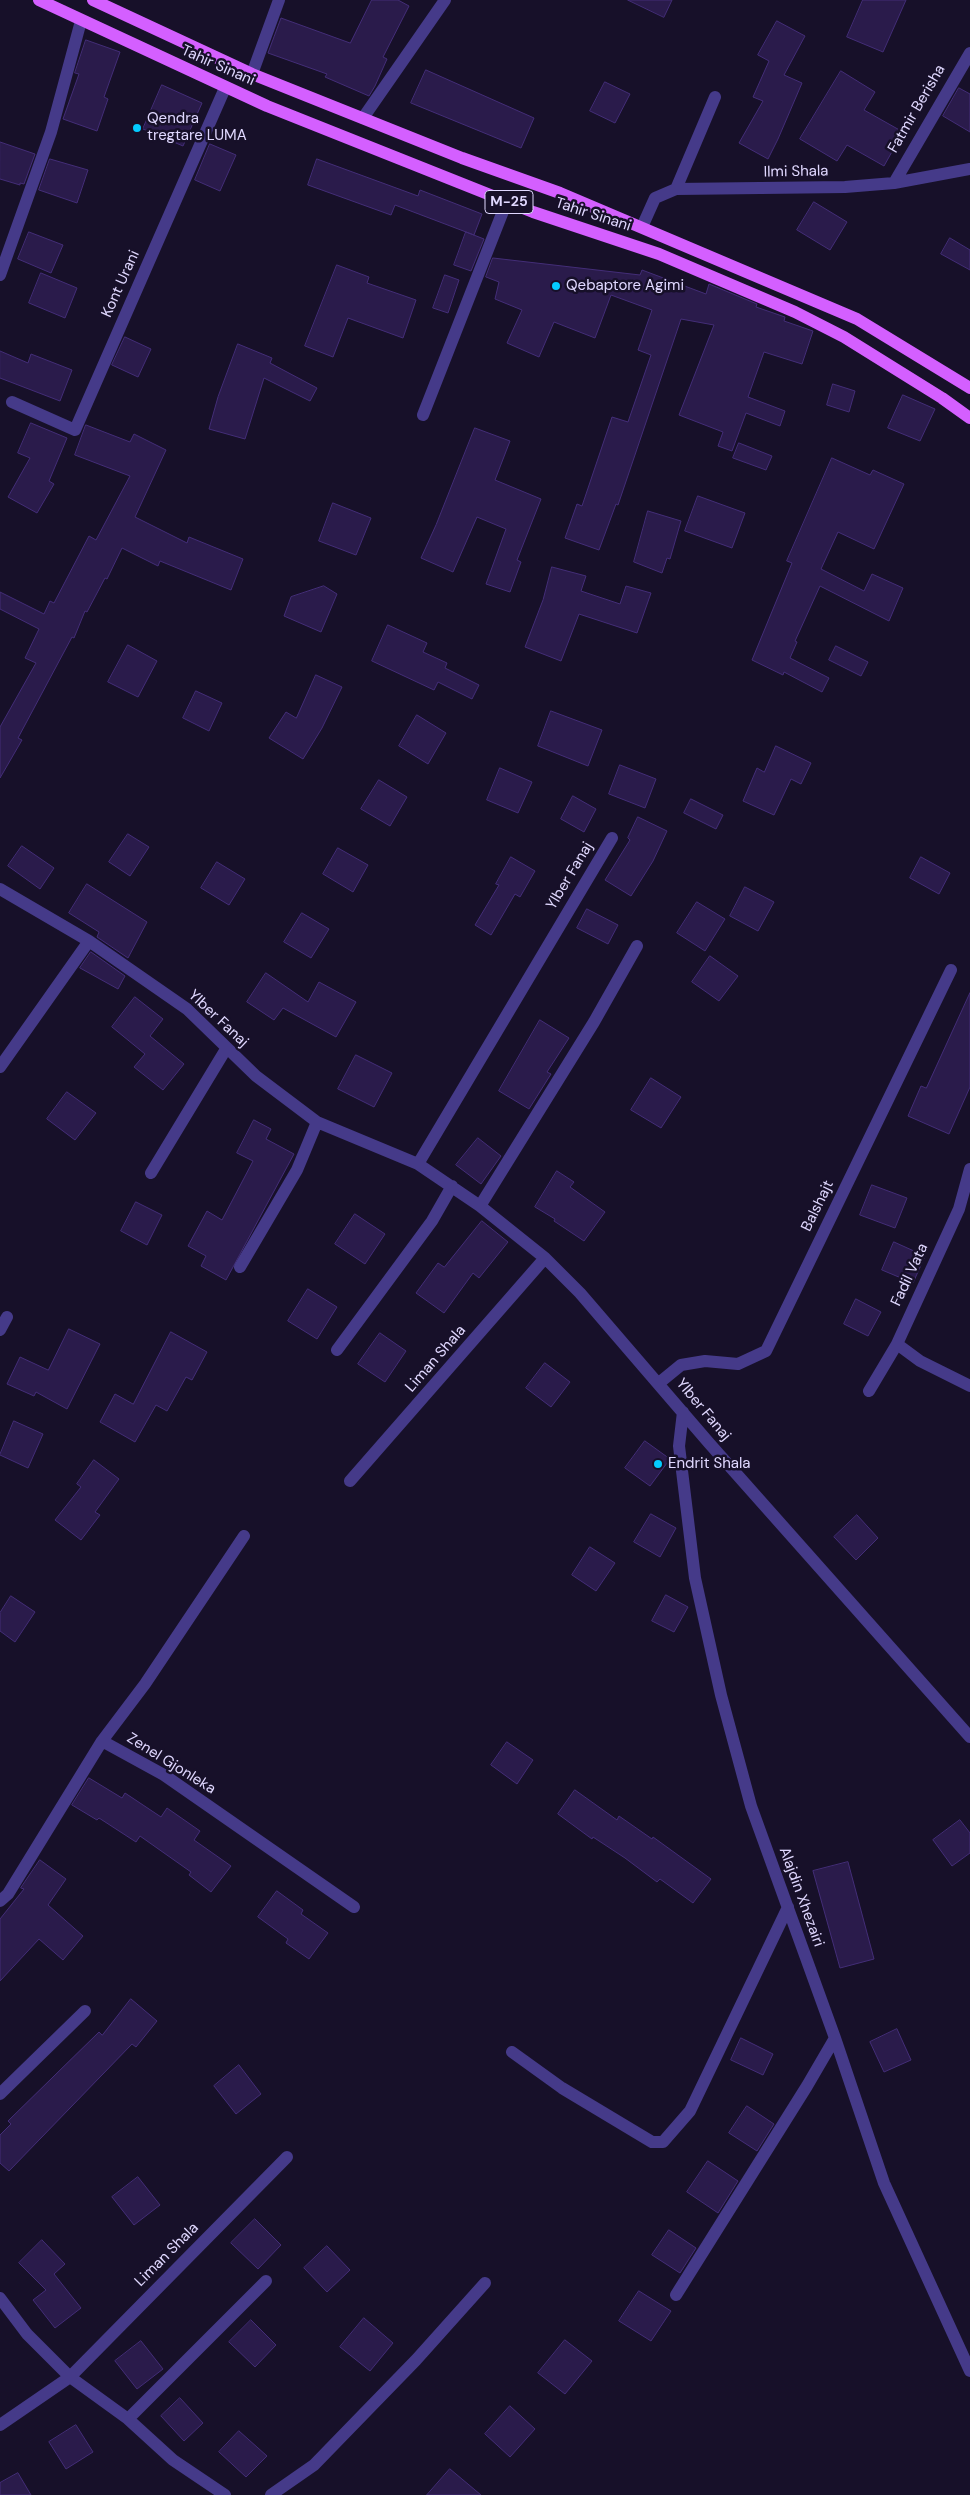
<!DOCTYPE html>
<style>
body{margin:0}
canvas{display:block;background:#171029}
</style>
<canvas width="970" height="2495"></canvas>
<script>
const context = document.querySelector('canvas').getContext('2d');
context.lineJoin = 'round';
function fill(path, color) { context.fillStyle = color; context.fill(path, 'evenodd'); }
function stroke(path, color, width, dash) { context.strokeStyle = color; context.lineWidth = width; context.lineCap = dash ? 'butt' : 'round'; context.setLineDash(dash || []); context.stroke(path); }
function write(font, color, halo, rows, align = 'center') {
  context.font = font + ' "DM Sans",sans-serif'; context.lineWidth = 5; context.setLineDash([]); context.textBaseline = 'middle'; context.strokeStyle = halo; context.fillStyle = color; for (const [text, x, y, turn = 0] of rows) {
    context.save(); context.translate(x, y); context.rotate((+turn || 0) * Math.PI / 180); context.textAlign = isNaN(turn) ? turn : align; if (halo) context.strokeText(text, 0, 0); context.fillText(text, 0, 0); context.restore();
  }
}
const building = new Path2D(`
 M372,0H398L409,6L383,57L387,59L375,86L369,96L325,77L327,74L268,53L281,18L350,43Z
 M628,0H672L664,17Z
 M863,0H906L883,52L847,37Z
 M777,21L805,36L784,75L802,83L778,139L768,159L739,143L763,101L753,97L769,61L758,55Z
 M86,40L120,52L104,97L108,99L97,131L63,119L79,74L75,73Z
 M426,70L534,118L521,148L411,103Z
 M841,71L875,92L864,110L903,132L884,166L847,145L837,161L800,139Z
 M605,82L630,94L615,123L590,111Z
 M162,85L202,103L183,146L143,129Z
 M959,88L970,94V132L943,116Z
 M0,142L35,154L24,184L20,183V185L0,179Z
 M210,144L236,155L220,191L195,180Z
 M50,159L88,170L77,203L39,190Z
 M317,159L418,196L420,190L482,214L474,235L395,205L391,215L308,185Z
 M814,202L847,222L830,250L797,230Z
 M29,232L63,245L51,273L18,259Z
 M466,232L484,239L471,271L454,265Z
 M950,238L970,250V270L941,254Z
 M493,258L640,275L642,270L706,294L709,284L757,304L756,307L785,317L784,321L813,331L802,364L764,352L748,397L785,411L780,426L746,413L732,451L718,446L723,432L679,415L714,325L681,319L618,505L616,504L599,550L565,538L577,504L582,506L612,417L628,422L651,355L638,350L652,310L611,295L595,338L554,322L539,357L507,343L522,310L495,299L499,282L486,277Z
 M337,265L369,277L367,283L416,300L403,338L348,318L333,357L305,346Z
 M41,273L77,288L65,318L29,303Z
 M445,275L459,280L448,313L433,308Z
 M125,337L151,349L138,377L112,365Z
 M238,344L272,358L270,363L317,388L310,401L264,378L245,439L209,429L218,397Z
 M0,351L28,363L31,354L72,370L60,401L0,378Z
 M833,384L855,391L849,412L827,405Z
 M903,395L935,409L920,441L888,428Z
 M31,423L67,438L49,481L54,484L37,513L8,497L30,458L18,453Z
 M86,425L130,442L134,434L166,450L135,517L187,543L189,537L243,559L231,590L160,561L158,566L122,548L107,579L105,578L87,612L85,611L74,638L72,637L18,738L22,740L0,778V727L36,663L25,658L39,629L0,609V592L44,614L50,601L54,603L89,536L96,540L130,476L75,455Z
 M475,428L510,441L495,480L541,499L517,560L521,562L510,592L486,584L506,529L477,517L453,572L421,558L436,525Z
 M739,443L772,456L766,470L733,458Z
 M832,458L870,475L873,470L904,484L874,549L838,532L821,569L864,591L872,574L903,588L889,621L820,586L795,641L797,642L790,658L829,678L822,692L784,672L783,675L752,660L792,563L787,561Z
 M698,496L745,513L732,548L685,531Z
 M333,503L371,518L356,555L319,541Z
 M648,511L681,521L670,559L667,558L662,573L634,562Z
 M552,567L586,576L581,591L620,604L626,586L651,593L637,633L579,614L561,661L525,647L543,600Z
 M324,586L337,594L321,632L284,616L291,597Z
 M388,625L427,643L423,652L447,663L445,668L479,685L472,699L438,682L434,690L372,661Z
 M128,645L157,661L138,697L108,682Z
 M836,646L868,662L861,676L829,660Z
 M316,675L342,687L322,728L303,759L269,738L286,712L296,718Z
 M196,691L222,703L209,731L183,718Z
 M551,711L602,730L588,766L538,746Z
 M417,715L446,733L428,764L399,746Z
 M776,746L811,763L801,784L791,779L774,815L743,801L757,768L764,772Z
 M620,765L656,779L645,808L609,794Z
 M500,768L532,782L518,813L487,800Z
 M379,780L407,797L390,826L361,809Z
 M573,796L596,809L584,832L561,819Z
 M691,799L723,815L716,829L684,813Z
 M638,817L667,831L653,861L631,896L605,880L630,840L628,838Z
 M128,834L149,847L130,876L109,862Z
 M22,846L54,868L40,889L8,866Z
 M338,848L368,865L353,892L323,874Z
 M511,857L535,871L520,897L515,894L491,935L475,925L499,885L496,884Z
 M921,857L950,873L939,894L910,878Z
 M217,862L245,879L229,905L201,888Z
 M87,884L147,922L128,958L97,937L99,932L69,913Z
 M745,887L774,902L758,931L730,916Z
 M697,902L725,919L705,951L677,933Z
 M587,909L618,925L608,944L577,928Z
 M302,913L329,929L311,958L284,942Z
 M91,952L125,976L118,989L80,968Z
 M710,956L738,976L719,1001L692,982Z
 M266,973L308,1002L319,982L356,1002L336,1037L283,1008L274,1020L247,1002Z
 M970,993V1087L949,1134L908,1116L921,1086L926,1088Z
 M135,997L163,1019L150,1036L184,1064L163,1090L134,1067L145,1054L112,1027Z
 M540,1020L569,1038L547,1072L551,1074L529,1109L499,1091Z
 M356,1055L392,1073L374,1107L338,1089Z
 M651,1078L681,1097L661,1128L631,1110Z
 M67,1092L96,1113L75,1140L47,1119Z
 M254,1120L271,1129L266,1139L294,1154L226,1280L201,1266L206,1256L188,1246L207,1211L222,1220L253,1161L237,1153Z
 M478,1138L501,1156L481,1184L456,1165Z
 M557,1171L574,1182L570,1187L605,1212L584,1241L554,1221L555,1219L535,1207Z
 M872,1185L907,1198L895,1228L860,1215Z
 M136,1202L162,1215L147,1245L121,1231Z
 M355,1214L385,1234L365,1264L335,1244Z
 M482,1221L508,1242L479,1278L473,1273L444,1313L416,1293L438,1263L444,1267Z
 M894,1242L925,1256L913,1283L882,1270Z
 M308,1289L337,1307L317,1339L288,1321Z
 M856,1299L881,1312L868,1336L844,1324Z
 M69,1329L100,1344L67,1409L36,1392L34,1396L7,1384L20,1357L48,1370Z
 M171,1332L207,1352L192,1380L186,1377L167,1411L156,1405L135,1442L100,1422L115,1394L133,1404Z
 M380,1333L406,1351L385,1382L358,1364Z
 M545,1363L570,1382L551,1407L526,1388Z
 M14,1421L43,1434L28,1468L0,1455Z
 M645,1441L670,1459L650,1486L625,1468Z
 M94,1460L119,1479L95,1512L100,1515L81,1540L55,1520L81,1487L77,1484Z
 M651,1514L676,1528L660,1557L634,1542Z
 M857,1515L878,1538L856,1560L834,1537Z
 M590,1547L615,1563L596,1591L572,1575Z
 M666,1595L688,1607L674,1632L652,1621Z
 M11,1596L35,1612L15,1642L0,1631V1613Z
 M507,1742L533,1760L517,1784L491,1765Z
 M89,1778L122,1798L125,1793L161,1817L167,1808L200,1831L194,1840L231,1866L211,1892L189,1875L191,1872L140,1836L136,1842L99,1818L97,1820L72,1805Z
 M575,1790L617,1820L619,1816L652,1839L653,1837L711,1879L693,1903L660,1879L657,1882L625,1858L593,1837L592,1839L558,1814Z
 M960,1820L970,1833V1853L952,1866L933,1840Z
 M40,1860L66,1879L48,1905L83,1936L63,1960L39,1939L0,1981V1919L24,1889L21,1888Z
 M848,1862L874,1959L840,1968L813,1871Z
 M277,1891L303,1910L301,1914L328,1933L309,1959L286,1943L288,1939L258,1917Z
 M131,1999L157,2021L136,2047L132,2044L9,2171L0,2163V2135L11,2124L8,2121L99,2032L102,2035Z
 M897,2029L911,2060L884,2072L870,2042Z
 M741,2038L773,2054L763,2075L731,2060Z
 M239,2065L261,2094L236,2114L214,2086Z
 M747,2106L774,2124L757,2151L729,2133Z
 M708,2161L738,2181L718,2213L687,2192Z
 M138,2177L160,2205L134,2225L112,2197Z
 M255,2219L281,2245L258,2269L231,2243Z
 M669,2230L696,2248L680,2273L652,2255Z
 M42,2240L65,2264L54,2274L81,2308L55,2328L33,2300L46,2290L19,2263Z
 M327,2246L350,2270L327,2292L304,2268Z
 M639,2291L671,2311L651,2341L619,2321Z
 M364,2318L393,2343L370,2371L340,2347Z
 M251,2320L276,2345L255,2367L229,2342Z
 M565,2340L592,2361L565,2394L538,2373Z
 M141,2341L163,2369L137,2389L115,2361Z
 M180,2398L203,2423L184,2441L161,2416Z
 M510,2406L535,2429L510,2457L485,2434Z
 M76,2425L93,2452L66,2469L49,2442Z
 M239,2431L267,2456L246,2477L219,2452Z
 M450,2469L481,2495H427Z
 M18,2473L31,2495H0V2483Z`);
fill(building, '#2a1b4b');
stroke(building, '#432d77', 1);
stroke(new Path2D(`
 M252,74L279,0
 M363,118L445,0
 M894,183L970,53
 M676,189L715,97
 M642,227L655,198L676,189L845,187L894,183L970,169
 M0,275L51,132L81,21
 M12,402L75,430L225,88
 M423,415L507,201
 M0,889L89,941L187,1009L256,1076L317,1122L418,1164L480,1206L545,1258L580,1293L709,1443L970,1737
 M0,1067L89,941
 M418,1164L612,838
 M151,1173L226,1049
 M480,1206L594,1022L637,946
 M240,1267L297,1170L317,1122
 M0,1330L7,1317
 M897,1344L920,1361L970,1386
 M337,1350L432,1221L452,1186
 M659,1383L681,1365L705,1361L738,1364L766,1351L951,970
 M869,1391L897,1344L959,1209L970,1169
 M683,1412L679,1446L695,1578L721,1695L751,1806L835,2038L884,2183L970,2371
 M350,1481L545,1258
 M102,1741L145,1684L244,1536
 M0,1901L8,1894L102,1741L164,1775L354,1907
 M512,2052L562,2088L652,2142H663L690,2111L788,1907
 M0,2094L85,2011
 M676,2295L807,2086L835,2038
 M0,2298L27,2334L70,2377L128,2419L173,2460L225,2495
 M128,2419L266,2281
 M0,2425L70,2377L287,2157
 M271,2495L314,2465L416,2360L485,2283`), '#453a89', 12);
stroke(new Path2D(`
 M39,0L267,106L533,212L659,254L795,312L844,337L942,398L970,418
 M93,0L252,74L462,158L560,193L857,319L970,388`), '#d45fff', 12);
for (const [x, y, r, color] of [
 [137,128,5,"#04cbff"],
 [556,286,5,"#04cbff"],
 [658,1464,5,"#04cbff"]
]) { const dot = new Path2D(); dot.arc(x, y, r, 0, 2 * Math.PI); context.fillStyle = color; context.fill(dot); stroke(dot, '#171029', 2); }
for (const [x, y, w] of [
 [509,202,48]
]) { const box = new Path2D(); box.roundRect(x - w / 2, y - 11.5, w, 23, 4); context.fillStyle = '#171029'; context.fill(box); stroke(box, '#e0d8ff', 1); }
write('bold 14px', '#e0d8ff', null, [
 ["M-25",509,202]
]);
write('15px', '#e0d8ff', '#171029', [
 ["Tahir Sinani",218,66,24],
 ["Fatmir Berisha",917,109,-60],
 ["Ilmi Shala",796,172,-1],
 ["Tahir Sinani",593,215,18],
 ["Kont Urani",121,284,-66],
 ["Ylber Fanaj",570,876,-59],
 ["Ylber Fanaj",218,1019,43],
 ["Balshajt",818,1206,-64],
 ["Fadil Vata",910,1275,-65],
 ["Liman Shala",436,1359,-49],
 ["Ylber Fanaj",703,1410,50],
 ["Zenel Gjonleka",171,1764,32],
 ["Alajdin Xhezairi",801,1897,70],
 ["Liman Shala",167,2255,-45]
]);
write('15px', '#e0d8ff', '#171029', [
 ["Qendra",147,119],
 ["tregtare LUMA",147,136],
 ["Qebaptore Agimi",566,286],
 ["Endrit Shala",668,1464]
], 'left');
</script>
